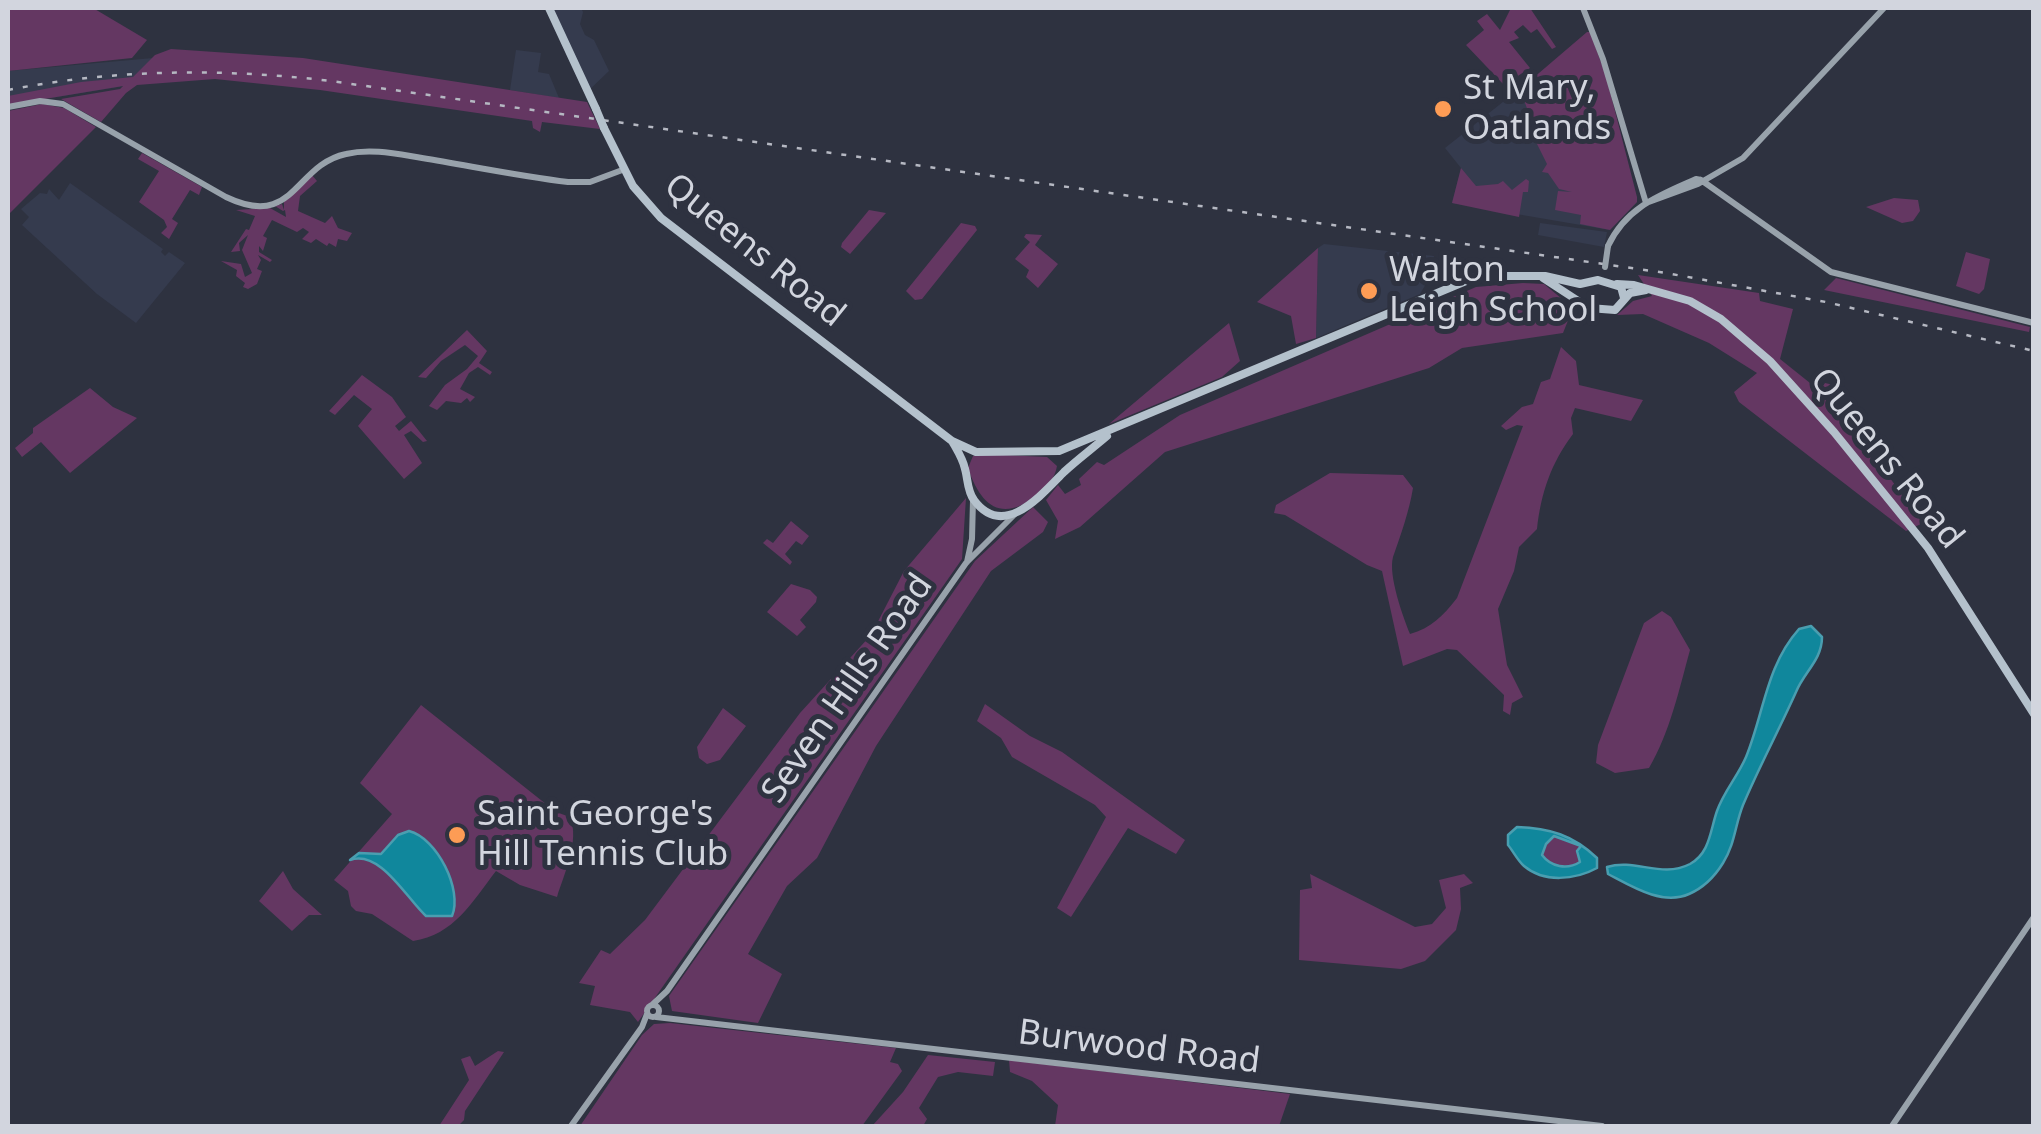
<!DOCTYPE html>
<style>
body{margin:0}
#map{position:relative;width:2041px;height:1134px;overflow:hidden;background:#2e3240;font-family:"Noto Sans",sans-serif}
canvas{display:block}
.frame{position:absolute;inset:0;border:10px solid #d2d5de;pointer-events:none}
</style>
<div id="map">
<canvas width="2041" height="1134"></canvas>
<div class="frame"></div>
</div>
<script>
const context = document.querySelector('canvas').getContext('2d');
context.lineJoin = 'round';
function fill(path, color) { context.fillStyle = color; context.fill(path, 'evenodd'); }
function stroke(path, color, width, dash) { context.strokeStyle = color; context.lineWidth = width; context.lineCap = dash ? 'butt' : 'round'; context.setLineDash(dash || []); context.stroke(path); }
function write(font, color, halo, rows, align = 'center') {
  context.font = font + ' "Noto Sans",sans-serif'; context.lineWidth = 10; context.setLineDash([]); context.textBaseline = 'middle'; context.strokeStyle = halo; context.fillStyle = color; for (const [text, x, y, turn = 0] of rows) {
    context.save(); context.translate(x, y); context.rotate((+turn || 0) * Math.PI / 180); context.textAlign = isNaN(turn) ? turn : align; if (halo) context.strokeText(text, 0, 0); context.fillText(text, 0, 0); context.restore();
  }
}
fill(new Path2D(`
 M550,8H581L583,12L580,24L585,35L594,40L609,71L587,92Z
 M516,50L541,53L538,72L549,74L559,98L510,90Z
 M153,58L124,86L8,105V71Z
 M1557,59L1637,197V202L1610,230L1452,203L1461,168L1445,148Z
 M70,183L163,249L161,252L165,256L169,252L185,263L136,323L97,294L22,225L29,217L21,209L40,193L47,194L49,189L59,200Z
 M1540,223L1607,232L1604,247L1538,235Z
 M1324,244L1434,256L1430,277L1420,294L1316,338L1318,248Z`), '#353b4e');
fill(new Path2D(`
 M9,8H93L147,40L132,58L8,71Z
 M1511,8H1530L1556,47L1552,49L1537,29L1531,33L1523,25L1514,32L1519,38L1509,42L1530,68L1504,85L1466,45L1484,30L1477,21L1487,14L1500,30Z
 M1587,32H1590L1606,76L1637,197V202L1610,230L1580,224L1581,215L1555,210L1558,191L1572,192L1559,189L1548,173L1542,172L1547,164L1534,138L1538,133C1527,120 1530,106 1518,91Z
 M171,49L303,58L587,102L600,129L542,122L540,132L533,128L532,121L320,90L215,79L137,85L126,93L101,122L61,99L120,89L123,86L8,105V96L81,82L133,77L155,55Z
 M42,104L64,108L96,127L8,215V111Z
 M142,153L202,187L199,195L190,190L172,219L178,223L169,239L161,233L167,227L164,220L139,202L159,171L138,159Z
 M1461,168L1476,186L1498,184L1503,181L1512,190L1526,179L1529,181L1528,192H1523L1519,217L1452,203Z
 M311,174L317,181L300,196L298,211L325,223L332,216L338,228L352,233L347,241L338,239L336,247L329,243L327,246L316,239L311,243L302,239L309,232L303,228L297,232L272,220L263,236L267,238L263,251L259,246V252L272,260L270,262L258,255L261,260L257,269L262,271L257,284L248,289L243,287L245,283L236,276L237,270L221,261L241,264L245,277L252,273L242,250L248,235L239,243L240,251L231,252L246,229L249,230L255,216L236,210L270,208L286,217L285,210L283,211L275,206L282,204L284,210V200Z
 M1894,198L1918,200L1920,211L1913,221L1902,223L1866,207Z
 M869,210L886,213L850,254L841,247L842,243Z
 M961,223L975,226L977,230L922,299L915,300L906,291Z
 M1026,234L1042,235L1035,245L1058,264L1038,288L1026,277L1029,270L1015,259L1030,242L1024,237Z
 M1318,248L1316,338L1296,344L1291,316L1257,302Z
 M1966,252L1990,259L1984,289L1979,294L1956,286Z
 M1638,275L1759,293L1760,301L1793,309L1780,359L1815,387L1821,389L1825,383L1838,386L1834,402L1923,523L1906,531L1739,402L1734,392L1757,373L1709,343L1643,314L1617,315L1633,301L1652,296Z
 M1836,278L2030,327L2029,332L1824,290Z
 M1523,283L1544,284L1573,308L1563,333L1462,348L1429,368L1165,452L1080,527L1055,539L1058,521L1046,500L1058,485L1065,494L1081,485L1079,479L1097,462L1104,465L1180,415L1476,287Z
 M1229,323L1240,361L1222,377L1109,424Z
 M467,330L487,351L479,363L492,372L490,375L478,367L469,373L460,389L475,397L470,402L467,398L461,403L446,401L437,410L429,406L445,385L467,369L478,356L465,345L441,361L426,378L418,377Z
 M1561,347L1576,361L1579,385L1643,400L1631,421L1575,408L1571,418L1573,434C1551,463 1541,493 1537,529L1519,547L1514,571L1498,609L1507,665L1523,697L1512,703L1510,715L1503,711L1504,695L1457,650L1447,649L1403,666L1382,571L1367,565L1285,515L1274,513L1276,505L1330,473L1403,475L1413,488C1409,512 1401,534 1393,557C1388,575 1403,617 1410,634C1431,628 1443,616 1457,598L1523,426L1517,425L1506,430L1501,426L1522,407L1533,404L1541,382L1550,379Z
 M362,375L392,397L406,417L395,426L399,431L411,421L427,441L423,442L411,431L404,435L422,463L404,479L358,426L372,409L354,395L335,415L329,411Z
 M90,388L113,407L137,418L70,473L41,442L22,457L15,448L33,433V428Z
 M982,454L1047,457L1057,466C1055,478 1048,485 1039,493C1003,524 981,507 968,468L973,456Z
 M966,498L962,559L638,1022L630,1012L590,1005L595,986L579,983L601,950L610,954L645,920L800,713L871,635L904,571Z
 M1033,507L1048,522L1043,532L991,571L876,746L817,858L787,886L748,954L782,974L758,1023L672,1011L669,996L975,561Z
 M791,521L809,536L802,545L796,541L785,554L792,562L790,565L763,543L767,539L773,543Z
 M791,584L810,590L817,597L816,602L800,620L806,627L797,636L767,612Z
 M1662,611L1671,617L1690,650C1679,690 1670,732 1649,768L1615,773L1596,763L1598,745L1644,623Z
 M985,704L1030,736L1062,752L1185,840L1176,854L1128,828L1071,917L1057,908L1106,817L1095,805L1012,757L1001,738L977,721Z
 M421,705L556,812L570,817C580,841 564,874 557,897L520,885L496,871C472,902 454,935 413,941L372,914L356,911L351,906L348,891L334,880L392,814L360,783Z
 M723,708L746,726L720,760L707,764L699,758L697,747Z
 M1554,836L1581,846L1580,862C1567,869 1551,867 1542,855L1546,844Z
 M283,871L293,889L322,915H309L292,931L259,901Z
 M1310,874L1415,927L1432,924L1446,908L1439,880L1464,874L1473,883L1460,888L1461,909L1456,930L1425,961L1401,969L1299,960L1300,890L1312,888Z
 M670,1023L896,1048L890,1062L898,1064L902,1071L862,1126H580L642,1035L654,1024Z
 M498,1051L504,1052L465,1111L464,1120L458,1126H439L469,1080L461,1059L470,1056L475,1066Z
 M928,1055L995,1062L993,1076L958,1072L938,1077L919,1108L927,1119L923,1126H872L903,1092Z
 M1009,1060L1290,1094L1279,1126H1055L1058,1105L1032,1081L1010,1072Z`), '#643762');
const water = new Path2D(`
 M1811,626L1822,637C1822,660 1804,672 1796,692C1779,730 1759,767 1743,805C1735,825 1735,844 1723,863C1715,876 1703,888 1689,894C1662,906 1631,886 1608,874L1607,867C1636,858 1661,879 1690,864C1710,853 1710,831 1717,811C1724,791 1738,776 1746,757C1764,713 1766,666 1799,629Z
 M1517,827C1549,828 1573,835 1597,858V868C1575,880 1544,883 1524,866C1518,861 1513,851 1508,845V835ZM1554,836L1581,846L1577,851L1580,862C1567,870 1551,867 1542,855L1546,844Z
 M409,831C437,838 463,890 452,916H426C407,899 380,849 350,860L359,853L381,854L398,835Z`);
fill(water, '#10879c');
stroke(water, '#4a9eb0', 2.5);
stroke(new Path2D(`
 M1583,8L1603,59L1646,203
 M8,107L40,101L63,104L226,197C295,230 294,165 346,154C371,148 397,154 422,158C471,166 519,176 568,182H590L625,169
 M1701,180L1831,272L2034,323
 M1646,203L1698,184L1743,158L1884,8
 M1608,246C1626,207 1660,195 1696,179L1701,180
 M967,562L972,539L973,500
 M647 1011a6 6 0 1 1 12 0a6 6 0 1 1-12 0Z
 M652,1005L667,991L966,563L1014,515
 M656,1017L1602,1126
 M571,1126L642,1027L647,1014
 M1892,1126L2034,917`), '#98a2ab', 6);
stroke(new Path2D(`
 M549,8L596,109
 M604,128L633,186L661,218L952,441L976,452L1059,451L1478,276H1545L1580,284L1598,280L1621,287L1624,298
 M1543,278L1589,308L1615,310L1630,293L1646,290
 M1617,284L1634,285L1690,301L1721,319L1770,361L1834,432L1928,548L2034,714
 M952,441C957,450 963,459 965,469C968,479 967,491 974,500C1004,541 1043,493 1064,472C1078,459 1093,448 1107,436`), '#b4c1cc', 8);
stroke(new Path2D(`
 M8,90C115,69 222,68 331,81L1666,273L1826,302L2034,351`), '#b5b8c2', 2.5, [5, 10]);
stroke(new Path2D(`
 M1605,267L1608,246`), '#98a2ab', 6);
stroke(new Path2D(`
 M596,109L604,128`), '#b4c1cc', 8);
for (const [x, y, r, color] of [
 [1443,109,10,"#fd9c55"],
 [1369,291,10,"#fd9c55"],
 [457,835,10,"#fd9c55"]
]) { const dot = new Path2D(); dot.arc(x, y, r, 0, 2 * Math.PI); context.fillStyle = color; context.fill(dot); stroke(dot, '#2e3240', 4); }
write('35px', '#d2d5de', '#2e3240', [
 ["St Mary,",1463,89],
 ["Oatlands",1463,129],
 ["Walton",1389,271],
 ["Leigh School",1389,311],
 ["Saint George's",477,815],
 ["Hill Tennis Club",477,855]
], 'left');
write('35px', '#d2d5de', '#2e3240', [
 ["Queens Road",754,251,39],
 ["Queens Road",1886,459,51],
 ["Seven Hills Road",848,689,-55],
 ["Burwood Road",1139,1048,7]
]);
</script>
